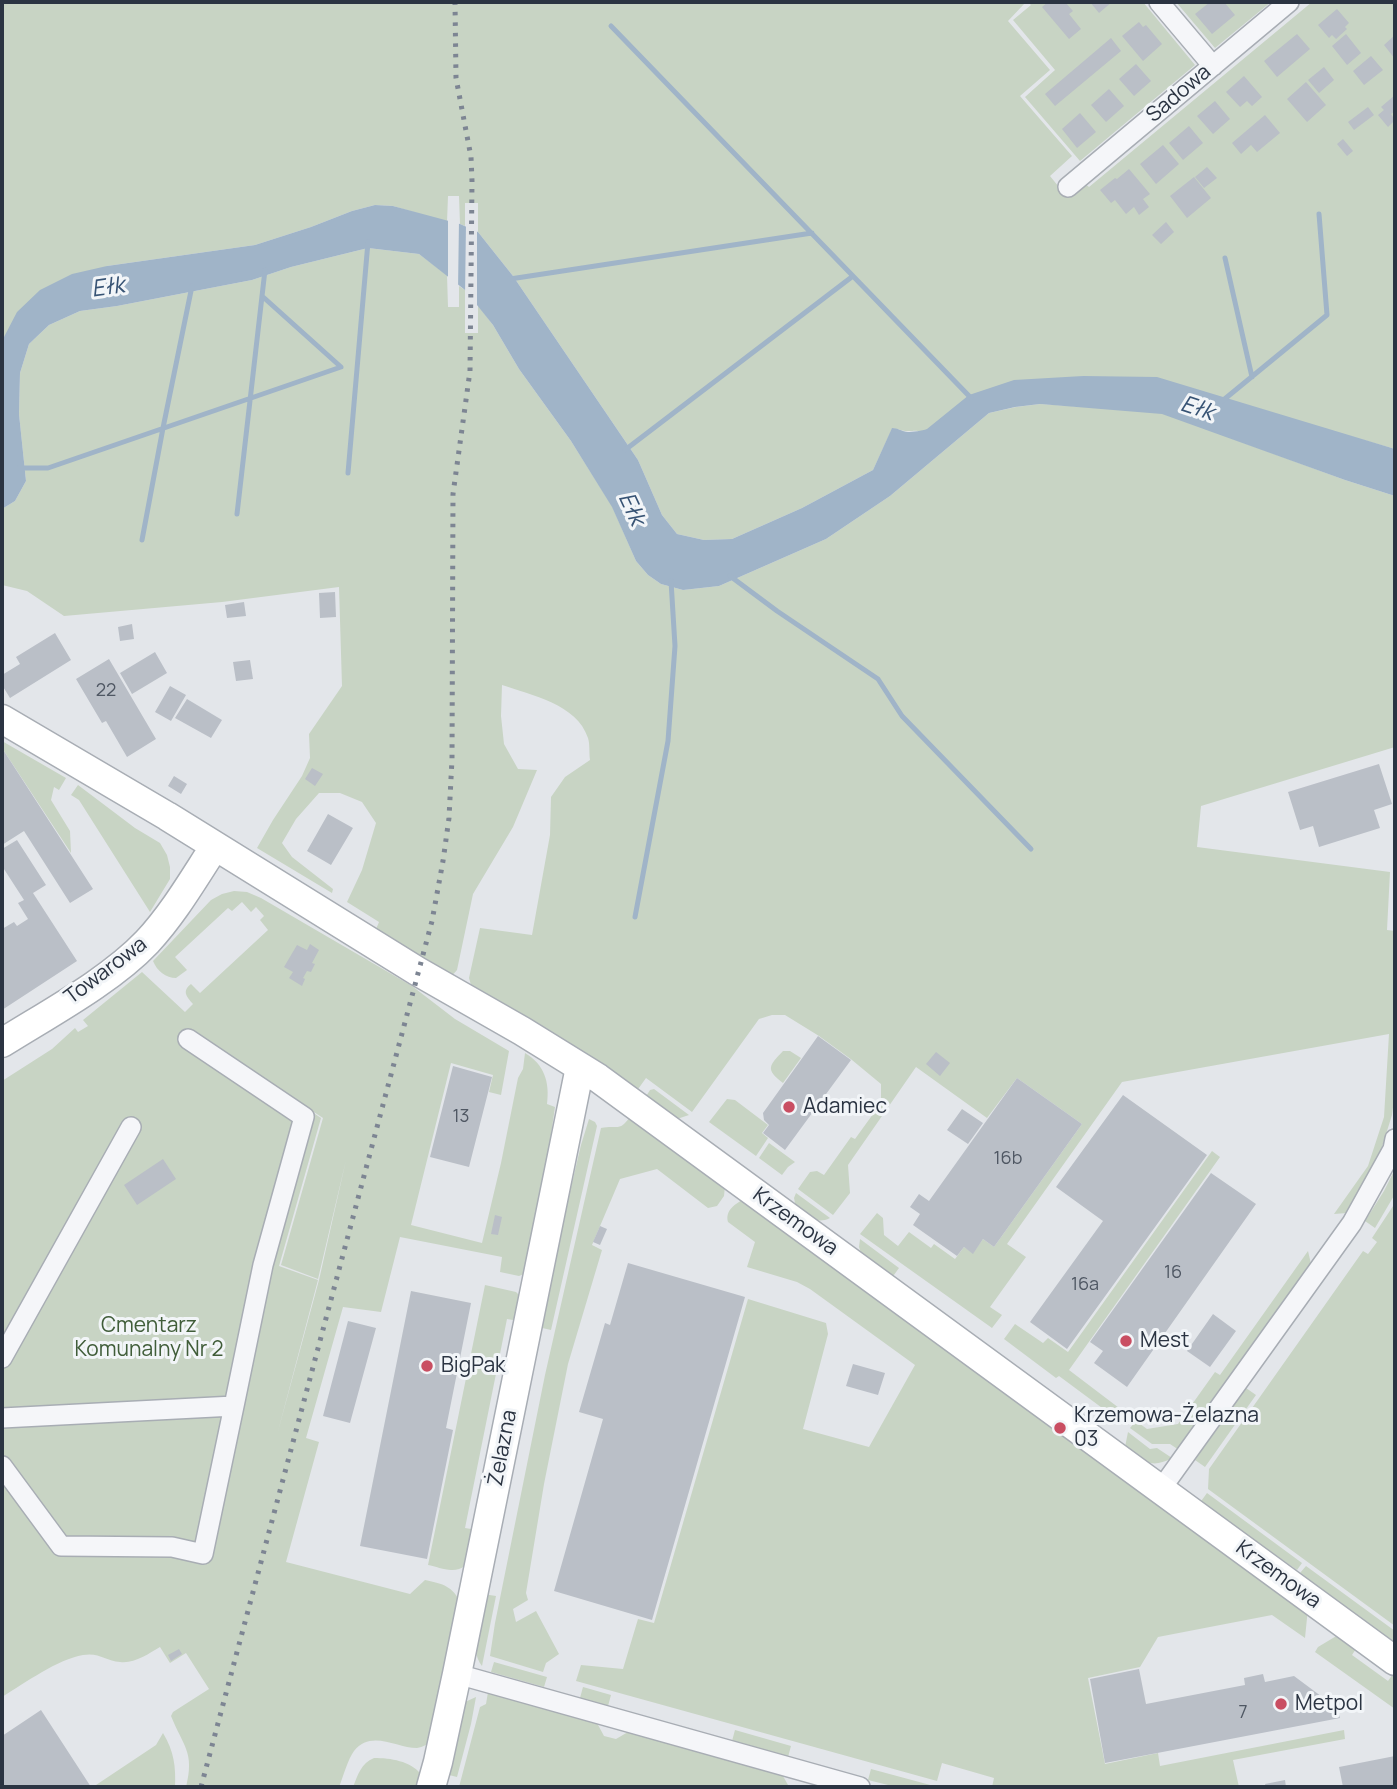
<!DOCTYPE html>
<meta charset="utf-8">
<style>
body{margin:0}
#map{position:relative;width:1397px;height:1789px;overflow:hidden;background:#e3e6ea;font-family:Manrope,sans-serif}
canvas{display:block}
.frame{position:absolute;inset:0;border:4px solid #2b3442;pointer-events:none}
</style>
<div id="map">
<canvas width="1397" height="1789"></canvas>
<div class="frame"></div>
</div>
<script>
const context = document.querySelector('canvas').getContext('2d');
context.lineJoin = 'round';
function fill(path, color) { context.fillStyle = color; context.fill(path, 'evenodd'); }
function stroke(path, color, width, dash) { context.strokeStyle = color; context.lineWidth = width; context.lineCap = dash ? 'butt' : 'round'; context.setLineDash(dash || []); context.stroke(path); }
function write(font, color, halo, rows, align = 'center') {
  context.font = font + ' Manrope,sans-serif'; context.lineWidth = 6; context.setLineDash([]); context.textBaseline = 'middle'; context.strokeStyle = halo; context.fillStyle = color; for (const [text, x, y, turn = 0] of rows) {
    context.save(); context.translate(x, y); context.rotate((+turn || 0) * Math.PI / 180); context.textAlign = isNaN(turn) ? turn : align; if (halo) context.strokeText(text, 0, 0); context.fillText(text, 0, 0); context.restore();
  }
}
fill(new Path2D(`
 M2,2H1023L1025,3L1008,21L1050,70L1020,96L1072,156L1050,176L1067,197L1084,183L1089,187L1312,2H1395V449L1353,437L1083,376L921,432C916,430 914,431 909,431C903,432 898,428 892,429L873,470L802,508L732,539L704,540L677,534L662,515L638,460L513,276L478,232V203H465V226L460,224L459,196H448L447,222L393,206L375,205L352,211L311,227L255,245L107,266L4,337L2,345Z
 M1028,2H1143L1195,65L1080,161L1025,97L1055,70L1013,20L1031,5Z
 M1176,2H1271L1215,48Z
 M368,248L419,254L447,275L448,307H459V286L465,290V333H478V305L493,325L519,369L571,441L612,506L636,561L648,575L661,584L683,590L719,586L826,539L890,496L989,413L1016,407L1040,404L1160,412L1345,480L1395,496V747L1201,806L1197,847L1390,872L1387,930L1395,931V1092L1392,1115L1377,1163L1347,1213L1334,1214L1368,1166L1384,1117L1389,1034L1122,1082L1007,1244L1026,1257L990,1307L1002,1315L992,1328L860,1234L877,1213L883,1218L884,1235L898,1246L909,1232L931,1248L934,1244L955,1259L964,1247L973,1253L983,1239L994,1247L1082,1124L1017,1078L987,1118L916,1067L848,1165L850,1193L833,1215L798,1189L810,1172L817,1171L824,1175L851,1137L855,1139L881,1103V1084L852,1060L819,1036L785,1015H772L759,1019L692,1112L646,1078L636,1092L473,992L469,978L480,928L532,935L550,835L551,797L565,777L590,760C589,753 590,744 588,738C577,704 531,695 502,685L501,716L504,744L518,769L537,770L513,827L473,894L457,970L449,979L374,934L379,922L347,902L362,870L376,823L362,802L340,793H319L296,819L282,843L292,857L333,889L332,893L257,848L273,820L302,776L310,758L309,734L342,686L339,587L222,602L64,616L27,591L2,585V509L15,501L26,481L19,414L20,373L29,344L49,325L80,311L117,306L252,280L291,267Z
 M2,741L66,778L59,790L54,787L51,800L70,831L71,853L2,748Z
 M78,785L135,828L160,843L167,855L170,867V879L150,912L79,800L71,795Z
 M234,891L247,892L261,898L412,986L455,1019L509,1051L501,1095L489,1092L493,1075L451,1063L411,1225L482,1243L501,1163L518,1078L523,1069L525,1053C544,1064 550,1082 547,1104L555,1107L536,1239L524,1274L519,1276L500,1272L502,1257L400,1237L381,1312L343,1307L306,1438L319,1442L286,1562L410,1594L425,1580C444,1584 452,1586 461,1603L432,1741C428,1744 423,1747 417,1748C397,1748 371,1729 354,1751C348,1759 343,1777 339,1787H186C195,1752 183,1746 171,1716L173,1712L209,1689L186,1653L170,1663L160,1647C148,1654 134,1664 120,1662C106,1661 99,1652 83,1655C58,1659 25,1683 2,1697V1081L52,1049L75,1028L78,1032L88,1026L83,1020L142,972L185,1012L193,1004C186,996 182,991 191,984L200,993L268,930L260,920L264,916L256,907L251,912L242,902L232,911L228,908L175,957L187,970L176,978C166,978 157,971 153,961L211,900L222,894ZM199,1036L323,1118L281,1265L318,1279L346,1160L319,1280L277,1435L318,1280L279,1266L321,1118Z
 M783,1051H790L801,1058L783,1083C765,1069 769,1066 783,1051Z
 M654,1089L689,1115L677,1119L645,1098L650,1090Z
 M727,1099L735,1100L768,1125L762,1133L768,1138L756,1156L709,1122Z
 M633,1113L725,1186L724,1196L717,1206L708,1208L657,1169L620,1179L592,1245L602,1250L568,1364L544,1484L526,1593L528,1600L513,1609L516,1622L536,1611L559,1654L546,1663L543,1672L490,1656L495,1623L545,1375L601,1128C620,1124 618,1134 633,1113Z
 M589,1119L595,1122L597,1126L551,1330L538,1327L581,1145Z
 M769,1143L795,1162L788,1167L782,1175L759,1158Z
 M1212,1151L1220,1157L1069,1370L1123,1411L1117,1419L1059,1376L1056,1378L1004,1339L1015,1324L1043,1343L1048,1338L1068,1352Z
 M1395,1169V1194L1375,1228L1365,1221L1384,1191Z
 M796,1193L830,1218C816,1225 808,1216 796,1208L794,1198Z
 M742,1200L1308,1608L1305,1638L1272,1615L1158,1637L1140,1667L1088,1678L1105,1764L1158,1753L1160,1766L1344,1730L1345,1739L1233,1760L1239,1787H992L994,1778L942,1763L937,1781L576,1681L581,1665L623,1669L638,1619L654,1623L748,1299L826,1323L828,1334L803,1429L869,1447L915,1365L810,1289L797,1282L747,1267L755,1242L728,1222C725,1211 734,1205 742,1200Z
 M1395,1203V1626L1208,1489L1209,1469L1363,1251L1368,1254L1377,1242L1372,1238Z
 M860,1239L899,1268L891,1279L861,1253L859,1247Z
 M1308,1251L1311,1264L1179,1450L1170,1444H1152L1130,1428L1136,1421L1147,1429L1178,1424L1215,1372L1220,1375Z
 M485,1285L516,1292C525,1300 521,1311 519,1321L507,1319L465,1528L477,1530C474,1546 473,1571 451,1570C444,1570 435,1566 428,1565Z
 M1246,1388L1256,1395L1205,1467L1195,1460Z
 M1128,1432L1150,1449L1157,1448L1172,1458C1150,1470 1142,1460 1125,1447Z
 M1207,1493L1302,1563L1297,1570L1277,1556L1274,1559L1199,1504Z
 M1306,1566L1395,1631V1647L1305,1582L1307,1578L1300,1573Z
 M483,1594L496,1596L482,1666C468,1648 479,1615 483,1594Z
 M1343,1632L1359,1644L1352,1655L1388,1681L1395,1671V1709L1315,1652L1318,1647Z
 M494,1662L547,1677L544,1687L491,1672Z
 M583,1687L611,1695L608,1706L580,1698Z
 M488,1692L597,1723L604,1736L616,1739L628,1732L783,1776L788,1785L787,1787H459L480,1707L486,1704Z
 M476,1697L471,1724L457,1777L445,1774L465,1702Z
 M735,1730L791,1746L788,1757L732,1741Z
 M163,1733C174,1751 176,1767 175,1787H93L156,1745Z
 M374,1758C391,1758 410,1761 421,1774V1787H353C358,1775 361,1763 374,1758Z
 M871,1769L934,1786L896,1787L868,1780Z`), '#c8d4c4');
fill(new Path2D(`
 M375,205L393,206L460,224L478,232L513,276L638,460L662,515L677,534L704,540L732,539L802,508L873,470L892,428C898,428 901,431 907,432C913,432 922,431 927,429L969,395L1014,380L1083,376L1157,377L1395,449V496L1345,480L1162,414L1040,404L1015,407L989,413L890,496L826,539L719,586L683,590L661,584L648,575L636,561L612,507L571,441L519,369L493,325L465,290L419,254L368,248L291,267L252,280L117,306L80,311L49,325L29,344L20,373L19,414L26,481L15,501L2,509V345L4,337L17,312L40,290L72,274L107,266L255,245L311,227L352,211Z`), '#a0b4c8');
fill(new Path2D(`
 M448,219L459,220L458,290L448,281Z
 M466,223L477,228V310L465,296Z`), '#e3e6ea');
stroke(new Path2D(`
 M611,26L971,398
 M1225,258L1252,377
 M510,279L812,233
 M1221,402L1327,315L1319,214
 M625,450L853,276
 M19,468H48L341,367L262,296
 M348,473L368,242
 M237,514L265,270
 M142,540L163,428L192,286
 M730,576L777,611L878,679L902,716L1031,849
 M635,917L668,741L675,646L671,581`), '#a0b4c8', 5);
fill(new Path2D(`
 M1048,2H1065L1073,11L1069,14L1081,29L1069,39L1042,7Z
 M1090,2H1112L1099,13Z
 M1210,2H1224L1235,15L1212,34L1195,14Z
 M1337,9L1349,23L1345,27L1347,29L1336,39L1332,35L1329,38L1318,25Z
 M1139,22L1143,27L1146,25L1162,44L1143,61L1122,36Z
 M1297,34L1310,49L1277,77L1264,61Z
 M1346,34L1361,53L1347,65L1332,46Z
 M1395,35V59L1384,45Z
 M1111,38L1121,51L1055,106L1045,94Z
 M1371,56L1383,70L1364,85L1353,71Z
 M1136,64L1151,81L1134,96L1119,79Z
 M1324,67L1334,80L1319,93L1308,80Z
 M1244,76L1262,97L1252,106L1247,101L1240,107L1226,92Z
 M1306,82L1326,105L1307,122L1287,99Z
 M1109,89L1124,106L1106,122L1091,105Z
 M1395,95V111L1391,114L1395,120L1388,127L1378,115L1384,110L1381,107Z
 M1215,101L1230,119L1213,134L1197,116Z
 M1368,107L1374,115L1354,130L1348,122Z
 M1080,113L1096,132L1077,148L1062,129Z
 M1265,115L1280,133L1257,152L1251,145L1241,154L1232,143Z
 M1189,126L1203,143L1183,160L1169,143Z
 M1343,139L1353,151L1347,156L1337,144Z
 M1163,145L1179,164L1156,184L1140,164Z
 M1207,167L1217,178L1204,188L1195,177Z
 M1129,169L1150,194L1143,199L1149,207L1139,215L1134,207L1126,214L1115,200L1111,203L1100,190L1115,178L1117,179Z
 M1194,177L1211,198L1187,218L1170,196Z
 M1166,222L1174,232L1161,244L1152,235Z
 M335,592L336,617L320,618L319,593Z
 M244,602L246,616L227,618L225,605Z
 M132,624L134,639L120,641L118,627Z
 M55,633L71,660L10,698L2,685V675L20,664L16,657Z
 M155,652L167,673L132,694L120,673Z
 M109,659L156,739L127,757L106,721L102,723L76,679Z
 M250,660L253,679L236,681L233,662Z
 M170,686L186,695L171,721L155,712Z
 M187,699L222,720L211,738L175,718Z
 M2,748L93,889L70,903L24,831L2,845V801L4,800L2,797Z
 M1379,764L1392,804L1374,810L1380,828L1319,847L1313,826L1300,830L1288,792Z
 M312,768L323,774L315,786L305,779Z
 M174,776L187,784L181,794L168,786Z
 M328,814L353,828L331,865L307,851Z
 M17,840L46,885L33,893L77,961L2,1010V929L14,922L17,926L28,919L18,903L24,900L2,866V849Z
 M310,944L319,950L312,963L315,964L311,972L307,971L303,978L305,979L302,986L289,978L293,972L284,967L297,945L307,950Z
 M818,1036L851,1060L785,1150L763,1133L769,1125L764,1120L763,1113Z
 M936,1052L950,1063L940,1076L926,1064Z
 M453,1066L492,1077L469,1167L430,1157Z
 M1017,1078L1082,1124L994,1247L983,1239L973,1254L964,1247L957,1256L913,1225L920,1214L910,1207L919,1194L929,1201Z
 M1123,1095L1207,1155L1067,1349L1030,1322L1103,1221L1056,1187Z
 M962,1109L983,1123L968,1144L947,1130Z
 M163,1159L176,1179L137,1205L124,1185Z
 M1211,1173L1256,1204L1127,1387L1094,1363L1103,1351L1090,1342Z
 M495,1215L502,1217L498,1235L491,1234Z
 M600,1226L607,1229L600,1245L593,1242Z
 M628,1263L745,1297L652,1620L554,1591L603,1419L579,1412L605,1323L610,1325Z
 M411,1291L471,1303L446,1428L453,1430L427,1559L360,1546Z
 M1213,1314L1236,1331L1210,1367L1187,1351Z
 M348,1321L376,1328L350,1423L323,1416Z
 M853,1364L885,1373L878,1395L846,1386Z
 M179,1649L182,1654L171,1661L168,1655Z
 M1139,1669L1146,1704L1245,1685L1244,1678L1263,1674L1265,1682L1294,1676L1337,1708L1340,1718L1105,1763L1090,1679Z
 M41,1710L91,1787H2V1736Z
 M1395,1756V1787H1343L1339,1767Z
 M1285,1780L1286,1787H1266L1265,1784Z`), '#babfc7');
const street = new Path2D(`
 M1159,2L1213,66
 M1068,187L1289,2
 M188,1039L304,1117L263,1265L234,1406
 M2,1358L131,1127
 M2,1418L234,1406L203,1554L172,1547L61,1546L2,1466
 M1161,1489L1352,1223L1393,1149L1395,1139
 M457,1674L860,1787`);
const secondary = new Path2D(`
 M2,719L167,816L417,971L522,1031L598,1078L1395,1661
 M2,1043C48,1014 110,981 147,942C174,913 194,878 215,846
 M431,1787L438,1762L457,1674L580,1067`);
stroke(street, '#a8adb4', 22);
stroke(secondary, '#a8adb4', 31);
stroke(street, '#f5f6f9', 19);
stroke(secondary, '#fff', 28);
stroke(new Path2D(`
 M201,1787L432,921L443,861L449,818L452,759L453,494L470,371L472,181L471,157L456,78L455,2`), '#7d8593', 5, [3.5, 7]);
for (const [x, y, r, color] of [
 [789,1107,7,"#c94e62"],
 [1126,1341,7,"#c94e62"],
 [427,1366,7,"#c94e62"],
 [1060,1428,7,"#c94e62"],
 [1281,1704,7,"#c94e62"]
]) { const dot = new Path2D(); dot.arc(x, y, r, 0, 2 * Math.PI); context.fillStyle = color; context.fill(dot); stroke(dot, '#f2f5f8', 2.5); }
write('18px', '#4f5763', null, [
 ["22",106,691],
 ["13",461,1117],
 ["16b",1008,1159],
 ["16",1173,1273],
 ["16a",1085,1285],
 ["7",1243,1713]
]);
write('21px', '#2b3442', '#f2f5f8', [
 ["Sadowa",1179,94,-40],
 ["Towarowa",106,971,-37],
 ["Krzemowa",795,1222,36],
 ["Żelazna",503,1448,-79],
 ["Krzemowa",1278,1575,36]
]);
write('21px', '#2b3442', '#f2f5f8', [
 ["Adamiec",803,1107],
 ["Mest",1140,1341],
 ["BigPak",441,1366],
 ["Krzemowa-Żelazna",1074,1416],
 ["03",1074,1440],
 ["Metpol",1295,1704]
], 'left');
write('21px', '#405d39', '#f2f5f8', [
 ["Cmentarz",149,1326],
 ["Komunalny Nr 2",149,1350]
]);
write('italic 23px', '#375374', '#f2f5f8', [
 ["Ełk",108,288,-8],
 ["Ełk",1197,409,18],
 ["Ełk",631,509,65]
]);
</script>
